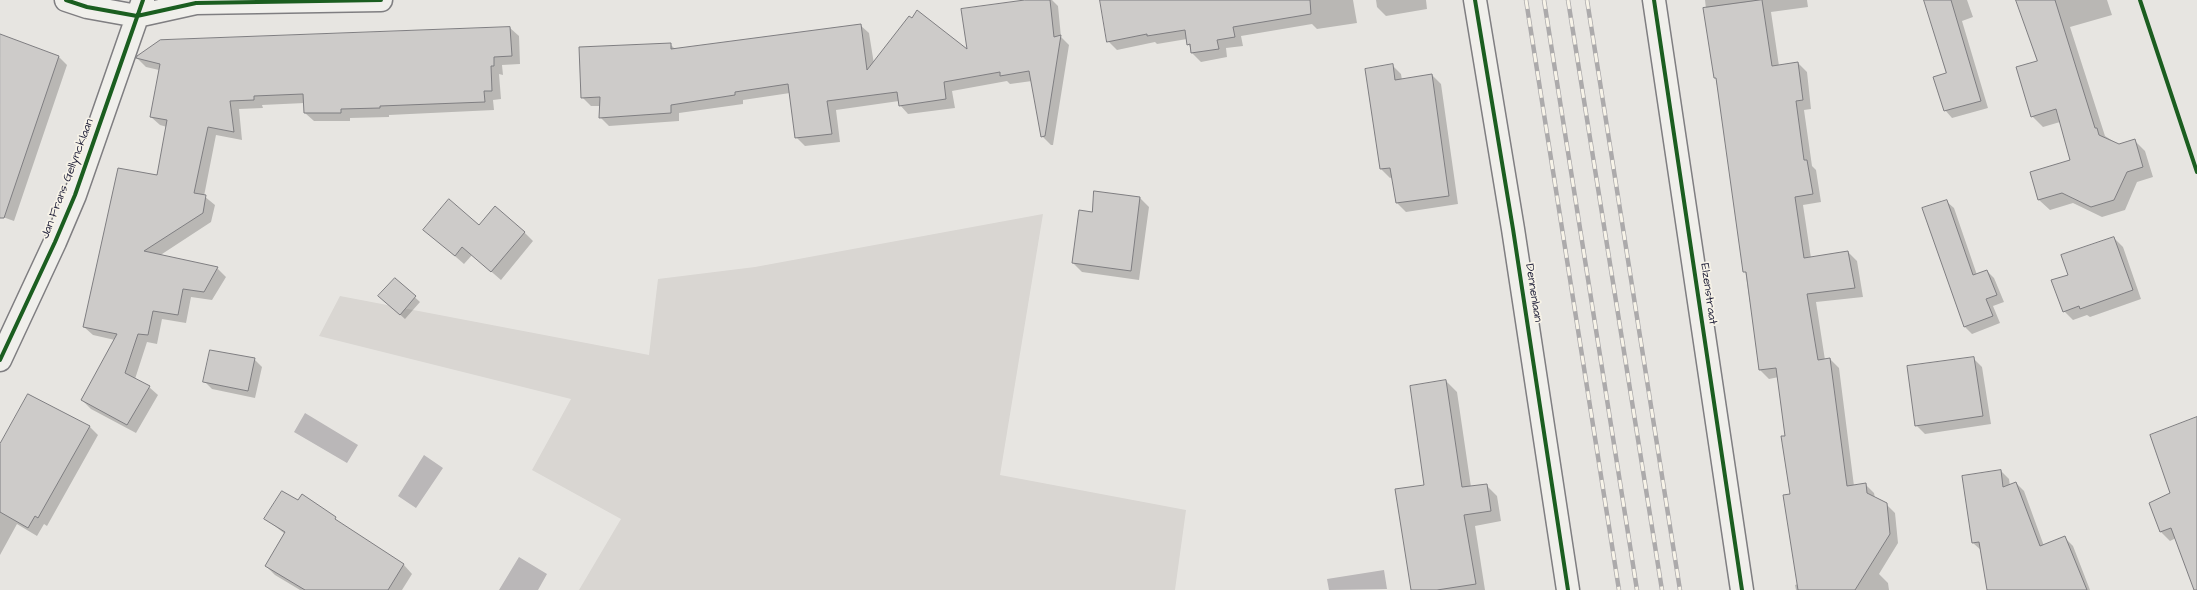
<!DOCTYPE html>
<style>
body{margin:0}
canvas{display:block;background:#e7e5e1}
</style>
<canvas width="2197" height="590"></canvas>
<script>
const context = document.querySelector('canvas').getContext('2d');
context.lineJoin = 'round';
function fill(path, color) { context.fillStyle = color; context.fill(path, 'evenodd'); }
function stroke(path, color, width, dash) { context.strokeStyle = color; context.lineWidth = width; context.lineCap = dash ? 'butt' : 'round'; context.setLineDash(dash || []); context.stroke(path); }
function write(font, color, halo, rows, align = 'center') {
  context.font = font + ' "Architects Daughter",sans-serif'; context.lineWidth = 3.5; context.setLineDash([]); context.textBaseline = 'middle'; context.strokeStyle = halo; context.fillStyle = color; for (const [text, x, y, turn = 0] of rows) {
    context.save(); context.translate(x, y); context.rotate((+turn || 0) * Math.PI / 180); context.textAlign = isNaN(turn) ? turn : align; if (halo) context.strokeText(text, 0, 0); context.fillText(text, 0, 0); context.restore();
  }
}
fill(new Path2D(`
 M1043,214L1000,475L1186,510L1175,590H579L621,519L532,470L571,399L319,336L340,296L649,355L658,279L755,267Z`), '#d9d6d2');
fill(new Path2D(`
 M305,413L358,445L347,463L294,432Z
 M424,455L443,468L416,508L398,496Z
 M519,557L547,574L538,590H499Z
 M1384,570L1387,589L1329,590L1327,579Z`), '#bab7b8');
fill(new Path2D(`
 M1030,0H1052L1058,6L1061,37L1069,45L1053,145H1051L1042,136L1032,81L1010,84L1007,81L952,91L955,108L908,114L900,105L899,101L836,110L840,142L805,146L796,137L790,93L743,100V104L679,113V121L609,126L600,117V106H591L582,97L670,44L676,50L860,25L869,33L874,64L969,52Z
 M1101,0H1353L1357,23L1317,29L1312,24L1241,36L1243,46L1226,48L1227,57L1201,62L1192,53L1187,39L1157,44L1155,42L1117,50L1108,41Z
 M1376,0H1426L1427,9L1386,16L1377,7Z
 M1705,0H1807L1808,7L1771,12L1779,66L1798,63L1807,72L1811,109L1804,110L1812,166L1816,170L1821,202L1803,205L1811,258L1848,252L1857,261L1863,297L1816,302L1825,360L1830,359L1839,368L1854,486L1865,484L1874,493L1875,498L1886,504L1895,513L1898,543L1879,574L1888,583L1889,590H1796L1795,585L1798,584L1792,495L1779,377L1769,379L1760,370L1722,115L1704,9H1706Z
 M1925,0H1967L1973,17L1962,21L1988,108L1952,118L1945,110L1948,73Z
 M2018,0H2107L2112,15L2070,27L2105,136L2119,145L2134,140L2145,151L2153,177L2137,182L2125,210L2102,217L2073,203L2050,210L2039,200L2071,161L2060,122L2043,127L2032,116L2038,62Z
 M510,28L519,36L520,64L502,65L503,75L499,74L501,99L493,100L494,110L389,115V117L350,118V121H314L305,113V103L262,105L263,108L239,109L242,140L216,135L204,196L215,205L211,222L159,256L217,268L226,277L212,300L191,297L186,323L162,319L157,344L147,342L135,379L149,387L158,395L136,433L91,409L82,400L115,340L93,335L84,327L157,176L167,127L160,125L151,117L159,70L146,67L137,58Z
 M0,35L59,57L67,65L14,221L0,216Z
 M1392,65L1401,74L1402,80L1432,75L1441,84L1458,204L1406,212L1397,203L1393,177L1390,178L1381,169Z
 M1095,192L1140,198L1149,207L1139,280L1082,272L1073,263L1092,213Z
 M1946,201L1954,208L1977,275L1987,271L1994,278L2004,302L1993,306L2000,323L1972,334L1965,327L1923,208Z
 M480,226L524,232L533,241L501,280L472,255L464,264L425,230Z
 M2114,238L2123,247L2141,299L2090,317L2087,315L2073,320L2064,311L2069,275Z
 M395,279L420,302L405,319L384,300Z
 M1973,358L1982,367L1991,424L1925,434L1916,425Z
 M254,359L262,367L255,398L212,389L204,381Z
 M1446,381L1457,392L1471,487L1486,485L1497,496L1501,521L1475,526L1485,590H1412L1425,486Z
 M2197,418V587L2176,538L2170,541L2161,532L2151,504L2172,494Z
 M89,426L98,435L47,526L44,524L37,536L17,524L0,555V447Z
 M2001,471L2009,479L2010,486L2016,483L2024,491L2044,546L2065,538L2073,546L2090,590H1988L1982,551L1973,543Z
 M302,495L343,525L404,565L412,574L402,590H300L275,575L266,566L285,534L266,519L298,502Z`), '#0003');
const building = new Path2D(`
 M1025,0H1050L1054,37L1061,35L1045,136L1041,137L1029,71L1000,76V72L944,82L946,99L899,106L897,92L827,101L832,134L795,138L788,84L735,92V95L671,105V113L599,118L600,97L581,98L579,47L671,43V49L861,24L867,70L909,16L912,18L917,10L967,49L961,9Z
 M1100,0H1310L1311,14L1233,27L1235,37L1217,40L1219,49L1191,53L1190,44L1187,45L1185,30L1147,36V34L1107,42Z
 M1762,0L1772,66L1798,62L1803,100L1796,101L1804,160H1807L1813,194L1795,197L1804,258L1848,251L1855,288L1807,294L1818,360L1830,358L1847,486L1866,483L1867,493L1887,503L1890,534L1855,590H1798L1783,495L1790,494L1781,436H1785L1776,368L1759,370L1746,272H1743L1716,78H1714L1703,8Z
 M1924,0H1951L1981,101L1944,111L1933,77L1946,73Z
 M2016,0H2055L2095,128H2097L2099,135L2119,144L2135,139L2143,167L2127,172L2114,200L2091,207L2062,193L2038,200L2030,172L2070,160L2056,109L2031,117L2016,67L2037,61Z
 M510,27L512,56L494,57V66H491L492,91H484L485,102L380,106V108L341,109V113H304L303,94L254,96V100L230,101L234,132L208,127L194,193L206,195L203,213L144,251L218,267L204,292L183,289L178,315L153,311L148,335L138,334L125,373L150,386L127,425L81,400L117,334L83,327L118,168L157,175L167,120L150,117L160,64L136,58L137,56L160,40Z
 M0,34L59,56L4,218H0Z
 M1393,64L1395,80L1432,74L1449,196L1396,203L1390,168L1380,169L1365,69Z
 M1094,191L1140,197L1131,271L1072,263L1079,210L1092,212Z
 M449,199L479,225L495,206L525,232L491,272L462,247L455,256L423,230Z
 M1947,200L1973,275L1987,270L1997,295L1986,299L1993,316L1964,327L1922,208Z
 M2114,237L2133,290L2080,309L2079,306L2063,312L2051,280L2068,275L2061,255Z
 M395,278L416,296L400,315L378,296Z
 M210,350L255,358L248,391L203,382Z
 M1974,357L1983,416L1915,426L1907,366Z
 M1446,380L1462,487L1487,484L1491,511L1464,515L1476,584L1437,590H1411L1395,489L1424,485L1410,386Z
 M28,394L90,426L38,518L35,516L28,528L0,512V444Z
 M2197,417V590H2194L2171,528L2160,532L2149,503L2170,493L2150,435Z
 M2001,470L2003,487L2016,482L2040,546L2065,536L2087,590H1987L1979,542L1972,543L1962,476Z
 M282,491L298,500L302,494L336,517L335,519L404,564L388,590H305L265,566L285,532L264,519Z`);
fill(building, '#cdcbc9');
stroke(building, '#7f7e81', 1);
const minor = new Path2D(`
 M66,0L87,7L137,16L196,3L381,0
 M1475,0L1513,229L1568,590
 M1654,0L1742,590
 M0,360L55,242L75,195L143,0`);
stroke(minor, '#7f7e81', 25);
stroke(minor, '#f0efeb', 22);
const rail = new Path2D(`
 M1526,0L1619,590
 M1544,0L1637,590
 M1568,0L1662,590
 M1587,0L1680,590`);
stroke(rail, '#acaaab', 4.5);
stroke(rail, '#f7f3e8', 3, [9]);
stroke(new Path2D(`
 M66,0L87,7L137,16L196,3L381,0
 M1475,0L1513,229L1568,590
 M1654,0L1742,590
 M2140,0L2197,172
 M0,360L55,242L75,195L143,0`), '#1b5e20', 4);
write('12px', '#22223b', '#f7f3e8', [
 ["Jan Frans Gellyncklaan",68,179,-69],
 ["Dennenlaan",1533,293,81],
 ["Elzenstraat",1708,294,82]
]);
</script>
